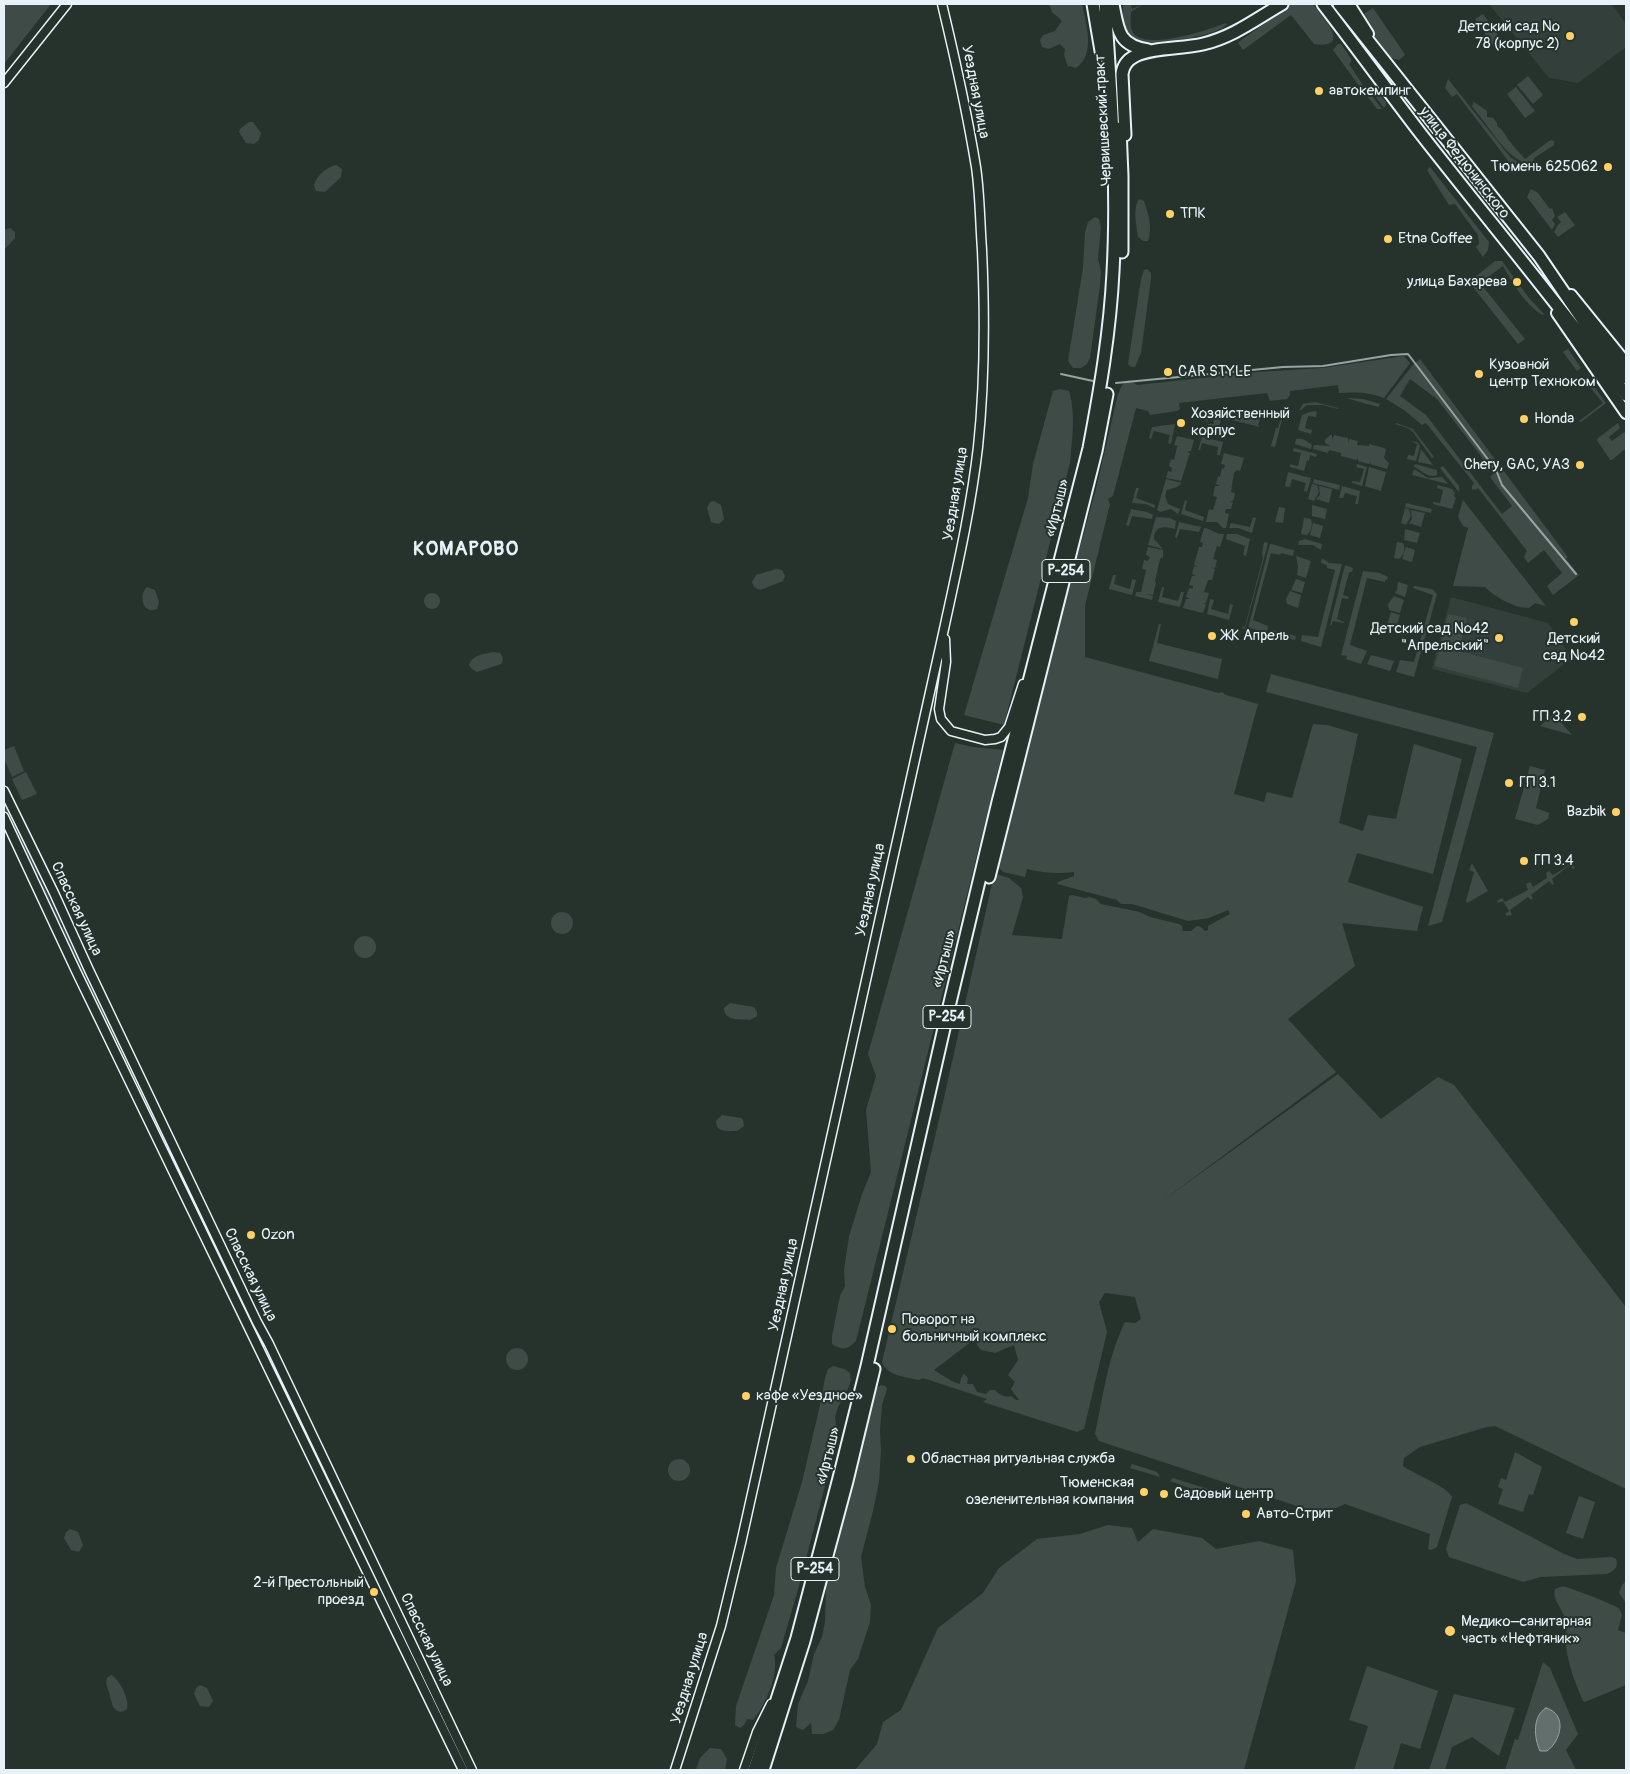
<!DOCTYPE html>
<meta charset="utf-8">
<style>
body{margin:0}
#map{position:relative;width:1630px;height:1774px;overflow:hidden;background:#26332d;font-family:Pangolin,sans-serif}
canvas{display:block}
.frame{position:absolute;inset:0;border:5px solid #e8f1f8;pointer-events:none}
</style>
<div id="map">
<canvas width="1630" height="1774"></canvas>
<div class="frame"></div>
</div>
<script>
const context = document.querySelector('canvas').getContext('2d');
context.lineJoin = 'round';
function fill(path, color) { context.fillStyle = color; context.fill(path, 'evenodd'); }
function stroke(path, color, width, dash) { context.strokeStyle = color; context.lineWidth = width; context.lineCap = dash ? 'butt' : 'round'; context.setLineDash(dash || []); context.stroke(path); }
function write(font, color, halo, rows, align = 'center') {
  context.font = font + ' Pangolin,sans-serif'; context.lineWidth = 4; context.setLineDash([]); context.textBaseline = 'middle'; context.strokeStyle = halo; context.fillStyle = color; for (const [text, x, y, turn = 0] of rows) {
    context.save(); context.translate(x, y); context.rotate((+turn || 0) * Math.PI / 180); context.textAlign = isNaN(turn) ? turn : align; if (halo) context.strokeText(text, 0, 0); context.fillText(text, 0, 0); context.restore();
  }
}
fill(new Path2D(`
 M1489,4H1612L1626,24V47L1578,83L1549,78Z
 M1451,597L1548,623L1572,658L1527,693L1432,669Z`), '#333f3a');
fill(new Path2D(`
 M4,4H51L4,64Z
 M1049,4H1082C1086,23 1096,55 1076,68L1070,66L1068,67L1064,55L1065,49L1060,44L1049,49L1042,47L1040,40L1043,35L1055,31L1062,21L1052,12Z
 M1123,4H1131L1132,9L1143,4L1131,12C1131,18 1129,30 1135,35C1152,49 1208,30 1226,23L1227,24C1219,36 1156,45 1140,43C1136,42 1130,38 1127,35C1121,28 1123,12 1123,4Z
 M1289,4C1296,4 1307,2 1313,5C1317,8 1320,13 1323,17C1336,33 1341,48 1314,44L1291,15L1243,50L1238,43L1240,41L1276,15Z
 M1373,8L1404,53L1405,55L1399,60L1391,58L1363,21L1362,15Z
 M1483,14L1503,42L1495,48L1475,19Z
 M1338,44H1341L1351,59V62L1349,64L1363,85L1360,87L1333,50Z
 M1528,76L1543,95L1533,104L1517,85Z
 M1448,79L1510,157L1524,166L1516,171L1457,94L1452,97L1445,88Z
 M1373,86L1386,102V105L1384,108L1369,88Z
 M1365,87L1382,109H1377L1362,89Z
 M1516,87L1535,111L1525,118L1507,94Z
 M1474,102L1487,111V117L1493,118L1497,123V126C1504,130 1506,137 1511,143C1515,148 1520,153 1525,159L1549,141L1552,140L1554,142V145L1534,158L1533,161L1528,164C1505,157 1492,130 1477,113L1472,106Z
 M249,122H253L261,133L259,140L254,144L246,143L239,132L240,129Z
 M336,165L342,169L341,177L325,192L316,191L314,186C315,177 327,167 336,165Z
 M1430,167L1489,242L1488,250L1483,257L1476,247L1479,244L1478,235L1455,204L1449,205L1427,170Z
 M1531,189L1538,193L1550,209L1552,208L1555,216L1552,220L1555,224L1552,230L1527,197Z
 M1139,199L1144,201C1148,214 1153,227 1148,241H1143L1138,237C1137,225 1132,210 1139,199Z
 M1565,212L1575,225L1558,237L1554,232L1558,225L1561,222L1557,217Z
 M1095,217L1099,219L1101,227L1098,259L1101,271L1100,285L1090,358L1087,364L1081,368H1073L1068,361L1083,268L1085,232L1088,222Z
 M10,228L15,232V238L4,250V230Z
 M1495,261H1502L1529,298L1544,314L1542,315C1525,304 1513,284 1503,266L1480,283L1525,339L1518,344L1469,282Z
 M1147,269L1151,273V279L1141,353L1135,367H1131L1128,364L1129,357L1141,279L1144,270Z
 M1568,349L1581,368L1577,371L1563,352Z
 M1404,356L1410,363L1384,398C1369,392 1355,392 1339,393L1338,385L1290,391V395L1287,399L1270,401L1267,393L1179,403L1180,409L1177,411L1150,415L1148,411L1136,408L1113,496L1108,499L1110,504L1085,606V657L1219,693L1222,692L1226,695L1258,704L1234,794L1264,802L1267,792L1292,798L1313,724L1327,725L1358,734L1339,823L1363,831L1368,815L1396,819L1414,744L1462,759L1433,874L1357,853L1348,882L1423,907L1417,931L1342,923L1355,966L1288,1019L1336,1072L1161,1202L1338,1074L1381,1119L1438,1077L1454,1085L1626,1307V1489L1495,1426L1487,1427L1420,1447L1404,1458L1403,1466C1415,1475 1447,1486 1452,1497L1437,1547L1431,1550L1428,1549L1430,1534L1345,1504L1336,1508H1324L1321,1514L1099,1441L1095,1434C1103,1397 1108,1356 1125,1322L1135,1323L1141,1319L1135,1297L1105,1293L1099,1302L1107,1332L1084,1429L1077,1432L983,1402L987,1399L923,1378L919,1380C906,1377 887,1376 882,1362L941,1111L991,888L996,874L1009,878L1021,888L1023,897L1012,935L1062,939L1069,896L1072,895L1085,898L1089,897L1096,899L1101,904L1140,912L1150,917L1179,924L1182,926L1183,931H1191L1197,926L1201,927L1205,931L1208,930V926L1230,914L1228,910L1209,918L1188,921L1132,904H1121L1117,900L1057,884L1058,882L1074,876V872C1058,874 1043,873 1027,869L1025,877L1003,872L999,868V857L1065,601L1096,489L1118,394C1121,388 1122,382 1129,380L1137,385L1258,372L1323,368ZM976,1338L977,1345L981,1350L995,1353L1014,1345L1018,1360L1008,1375L1015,1382L1011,1389L1019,1400H1016L1011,1396C1004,1398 999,1394 995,1390H990L986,1394L977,1392L973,1384H967L968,1378L964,1374L961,1378L960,1384C949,1381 943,1375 934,1370Z
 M1420,359L1568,557L1566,559L1579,575L1553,595L1547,586L1562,573L1544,550L1528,563L1524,557L1527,551L1478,488L1475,490L1472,489V486L1474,483L1426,423L1422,425L1404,410L1386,399L1412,366ZM1410,379L1437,399L1494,473L1490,477L1512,506L1502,514L1426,415L1400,396Z
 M1593,385L1606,403L1581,422L1579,421L1603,403L1589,386Z
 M1060,389L1069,391C1076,415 1072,439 1070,463L1004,725L964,715L1028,498L1033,464L1053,391Z
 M1346,398L1363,399L1380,404L1378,407Z
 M1315,402L1338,408V409L1323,405H1307L1301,410H1299L1303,404Z
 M1275,411H1284L1275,447L1271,446L1276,428H1278L1282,414Z
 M1317,411L1316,417L1308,416L1305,428L1312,430L1311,434L1298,430L1302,415L1310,412Z
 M1244,414L1260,419L1258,425L1260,427L1223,418Z
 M1222,417L1217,432L1209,430L1208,424H1214L1213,419L1208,420L1207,423L1206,419Z
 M1396,423L1413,429L1434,457L1432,458L1413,432L1408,428L1395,424Z
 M1618,423L1620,428L1609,437L1612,441L1623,433L1626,432V448L1612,460H1610L1597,440L1598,438Z
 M1175,424L1171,444L1168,443L1170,435L1154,431L1151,439L1149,438L1152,427Z
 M1330,435H1332V440L1334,435L1348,438V444L1349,439L1358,441L1357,445L1369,446V444L1384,448L1386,449L1384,458L1389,463L1387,469L1370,464L1371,461L1369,464L1358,461V458L1356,460L1341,456V453L1329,450L1328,453L1313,449L1314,445L1330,446L1325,443V440Z
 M1177,436L1194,440L1191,451H1189L1188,453H1190L1181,481L1166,478L1168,471L1171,472L1172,468L1169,466L1171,459L1174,460L1177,447L1178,446L1174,445Z
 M1202,437L1223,442L1220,455H1217L1218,447L1202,443L1200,450H1198Z
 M1296,439C1303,438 1307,441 1312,445L1311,449L1295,444Z
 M1411,441L1417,442L1420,446L1416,461L1407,459L1408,455L1414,456L1417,444Z
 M1294,448L1317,454L1316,457L1310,455L1309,461L1307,460L1304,471L1290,467V464L1298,466L1301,453L1293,451Z
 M1421,449L1433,465L1418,462Z
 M1224,453L1244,458L1240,471L1237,470L1234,473L1231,492L1235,493L1233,501H1228L1233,502L1231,509H1226L1225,513L1229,514L1226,528H1223L1217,522H1206L1209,509L1213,510L1217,497L1213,496L1215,486H1220L1216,484L1218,476L1220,477L1222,468L1224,469L1225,465L1221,464Z
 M1357,464L1367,467L1362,486L1352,483V481L1360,482L1364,469L1356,467Z
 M1415,464L1437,470V475C1428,479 1422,470 1414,467Z
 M1443,466L1459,486V492L1440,468Z
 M1369,467L1386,472L1381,491L1365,486Z
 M1414,469L1428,478L1442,477L1448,484L1412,475Z
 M1288,472L1311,478L1307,492L1304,491L1306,483L1292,479L1290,487L1285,486Z
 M1166,479L1182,483L1177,487L1167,490L1165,496L1168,504L1180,509L1178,514L1171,509L1160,512L1157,510Z
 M1314,479L1340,485L1339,490L1313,483Z
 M1312,484L1317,485L1319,492L1314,501L1308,499Z
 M1438,485L1452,489L1455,493L1454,496L1456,498L1452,509L1433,504V502L1440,503L1443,490L1437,488Z
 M1319,486L1332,489L1329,503L1316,499L1320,495Z
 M1342,486L1360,491L1358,504H1355L1357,496L1345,493L1343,498H1339Z
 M1136,488H1139L1136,498L1155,505L1154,508L1146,504L1132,503Z
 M1185,500L1187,501L1185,510L1204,517L1203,521L1181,514Z
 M1463,500L1546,606L1535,603L1529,608C1514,608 1495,597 1485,587L1453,586L1468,528L1463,526L1458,517Z
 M714,501L721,505L724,519L719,524L711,522L707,508L710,502Z
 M1406,503L1432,509L1431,513L1405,507Z
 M1312,505L1327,509L1325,519L1312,516Z
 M1279,507L1285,508L1283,523L1275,522Z
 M1405,508L1409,509L1411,516L1406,525L1401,523Z
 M1131,509L1147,512L1153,515L1152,519L1132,516L1129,526L1126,525Z
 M1411,510L1425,513L1421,527L1409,523L1412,519Z
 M1156,517L1170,518L1176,521L1175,529C1165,526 1154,525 1154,539L1163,549L1148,545Z
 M1253,517L1256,518L1252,533L1238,528H1229L1231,523L1250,527Z
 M1304,518L1311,519C1313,525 1311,531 1307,535L1301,534Z
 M1179,522L1201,527L1199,532L1180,529L1177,538L1175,537Z
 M1313,523L1323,526L1320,538L1310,535Z
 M1204,528C1212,529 1217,535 1224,534L1220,547L1217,546L1213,559L1217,560L1215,568L1211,567L1215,569L1212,580H1208L1204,592L1209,593L1206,603H1202L1206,604L1203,613L1183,608L1186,599H1190L1186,597L1189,588L1193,589V586L1189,585L1192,576H1196L1192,574L1194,566L1199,567L1194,565L1199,547H1202L1203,543L1200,542Z
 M1405,529L1420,533L1417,543L1404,540Z
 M1227,534H1237L1250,539L1246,556L1243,555L1245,546L1226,539Z
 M1305,539L1322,544L1321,550L1313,545H1298L1299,541Z
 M1264,542L1268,543L1245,629L1241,628L1245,626L1263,558L1262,553Z
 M1397,542L1403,543C1406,549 1404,555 1399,559L1394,558Z
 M1270,544C1279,545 1285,549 1294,550L1293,556L1281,553L1280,555L1271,553L1253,620L1268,626L1267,632L1248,628Z
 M1148,547L1163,550V557L1160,559L1155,581L1156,583L1153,595L1146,594L1153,596L1152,600L1135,596L1136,592H1141L1146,570L1142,569L1144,560L1148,561L1150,557L1146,555Z
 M1406,547L1415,550L1412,562L1402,559Z
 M1296,556L1311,561L1306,578L1297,575L1298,567Z
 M1322,558L1329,563L1342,564L1321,647L1301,641L1302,635L1318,637L1335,570L1327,568V565L1321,563Z
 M1345,565L1353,568L1352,572H1349L1343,595L1349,597L1348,599L1342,598L1337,619L1344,622V623L1333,621L1331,626L1330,625Z
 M776,569L782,570L785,576L783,581L760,590L754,587L752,582L756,575Z
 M1363,571L1380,573L1388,577L1387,580H1385V582L1367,578L1350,645L1367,651L1361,664L1346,659L1347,656L1341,655Z
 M1113,575H1116L1114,584L1130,589L1132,579L1136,580L1132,595L1109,589Z
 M1296,579L1305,582L1302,593L1291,590Z
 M1398,582L1408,585L1405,597L1395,593L1397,590Z
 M1414,586L1432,589L1437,594L1414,677L1396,672L1400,660L1414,662L1433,595L1413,588Z
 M147,587L155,590L159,602L157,609C143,615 138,595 147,587Z
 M1162,587H1164L1162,597L1178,601L1181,592H1184L1180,607L1158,602Z
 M1290,591L1301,595L1298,608L1287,604L1286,599Z
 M424 601a8 8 0 1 1 16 0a8 8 0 1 1-16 0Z
 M1394,596L1404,600L1400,613L1389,610L1388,604Z
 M1210,599L1214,600L1211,609L1228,614L1230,604L1233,605L1229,620L1207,614Z
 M1391,612L1400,615L1396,628L1387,625Z
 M1448,614L1467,618L1459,649L1441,644Z
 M1159,624H1161L1157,643L1222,659L1218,679L1149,661Z
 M1273,630L1296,636L1295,640L1272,634Z
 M1440,646L1523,668L1518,688L1435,666Z
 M493,652L500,653C503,657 504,660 501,664L477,672L472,669L469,665C472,655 484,654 493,652Z
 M1371,655L1394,661L1390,671L1367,664Z
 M1271,674L1494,733L1442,922L1428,926L1477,747L1266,692Z
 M1554,714L1572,735L1540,726Z
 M955,743L973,747L1003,750L856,1341C848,1349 843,1351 832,1344V1336L840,1296L845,1286L844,1270L849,1236L862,1194L871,1172L866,1110L876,1076L868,1054Z
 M14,746L24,771L12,777L4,759V750Z
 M1530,766L1545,770L1536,808L1549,813L1548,819L1538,825L1515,819Z
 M26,772L37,794L22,800L12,779Z
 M4,801L39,875L35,877L4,811Z
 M1569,860L1572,863L1578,860L1572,864L1575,868L1573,869L1570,865L1552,879L1554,884L1553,885L1549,881L1531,895L1533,899L1531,900L1528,897L1510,910L1512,915L1507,916L1505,914L1509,911L1503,901L1498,903L1497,901L1502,898L1505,902L1528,890L1526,884L1530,882L1533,887L1547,878L1546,873L1549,871L1553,875L1568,866L1566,862Z
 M1472,863L1488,891L1467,903L1466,901L1474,872L1469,870Z
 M41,880L61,922L57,924L38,881Z
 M551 923a11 11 0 1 1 22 0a11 11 0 1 1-22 0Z
 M63,927L166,1137L162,1139L60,928Z
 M354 947a11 11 0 1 1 22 0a11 11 0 1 1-22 0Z
 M730,1003L754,1007L757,1012V1016L750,1020C739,1019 724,1021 724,1008Z
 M722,1115L741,1118L743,1120L744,1126L737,1131C728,1131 716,1133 716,1121Z
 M506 1359a11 11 0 1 1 22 0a11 11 0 1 1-22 0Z
 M833,1366L844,1369L850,1373L851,1380L848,1389L838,1407L835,1417L837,1433L831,1463L797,1593L781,1648L774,1655C779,1675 766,1704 753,1720L747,1719L744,1725L740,1728L735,1725L736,1706L774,1595L776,1568L802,1482L821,1401L825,1378L828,1369Z
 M881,1385L885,1386L887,1389L882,1405L880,1430L881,1451L879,1482L873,1511L861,1557L865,1587L871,1605L870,1622L858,1659L850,1670L839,1720L833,1730L823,1734H812L811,1723L803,1730L796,1727L798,1704L808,1681L814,1654L822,1637L825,1622L826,1586L835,1560L836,1548L858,1466L875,1393L877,1388Z
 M1515,1452L1542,1467L1533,1495L1529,1494L1523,1512L1498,1504L1503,1489L1498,1487L1501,1478L1506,1480Z
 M668 1470a11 11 0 1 1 22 0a11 11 0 1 1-22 0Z
 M1132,1464L1157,1472L1160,1477L1130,1468Z
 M1173,1478L1208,1489L1209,1495L1170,1481Z
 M1579,1496L1595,1502L1583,1539L1566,1533Z
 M1466,1503L1564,1554L1577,1559L1612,1557L1616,1559C1619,1567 1614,1571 1607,1574L1541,1577L1523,1582L1449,1557L1446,1549L1460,1505Z
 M1108,1525L1132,1528L1138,1542L1153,1529L1202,1538L1216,1549L1259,1541L1293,1550L1296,1581L1244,1770H855L877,1744L883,1722L901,1710L938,1628L983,1593L999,1568L1037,1539L1080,1534Z
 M70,1529L78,1532L83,1545L79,1552L71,1550L64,1538L66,1532Z
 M1625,1582H1626V1603L1619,1593L1622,1585Z
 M1563,1586L1594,1597L1619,1608L1622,1615L1618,1630L1626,1633V1685L1585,1702L1583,1701C1575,1682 1568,1665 1566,1645C1566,1637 1567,1629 1566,1621C1563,1609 1552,1600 1555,1589Z
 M1543,1662L1550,1668L1578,1734L1566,1750L1576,1770H1505L1515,1739L1518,1740Z
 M1367,1666L1438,1691L1420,1749L1401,1743L1393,1770H1354L1368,1726L1349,1720Z
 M111,1675C119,1678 130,1700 127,1709L122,1712L117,1711L113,1707L106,1682L107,1678Z
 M200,1685L207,1688L213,1701L209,1707L200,1706L194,1694L196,1688Z
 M1454,1694L1515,1708L1499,1756L1472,1737L1452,1747L1445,1770H1429Z
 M710,1748L721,1749L727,1759L725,1770H696L700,1758Z`), '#3e4b47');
const water = new Path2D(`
 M1546,1708C1568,1714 1561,1741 1547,1751H1540C1534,1738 1532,1716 1546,1708Z`);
fill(water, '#636f6d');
stroke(water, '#98a3a5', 1);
stroke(new Path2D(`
 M1061,374L1093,381
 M1116,383L1283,367L1323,366L1391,355L1408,354L1496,470L1502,485L1576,574`), '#98a3a5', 2);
const minor = new Path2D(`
 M4,83L67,4
 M945,639L946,662L939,709L941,719L951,731L985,740L995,739L1001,737L1009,727L1023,684
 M4,791L54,893L89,970L257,1322L269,1344L472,1770
 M4,817L76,971L463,1770
 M675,1770L721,1626L741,1543L944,629C957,569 971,508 978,447C985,381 985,316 982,250C980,223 980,194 976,167C967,112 955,58 942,4
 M744,1770L757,1732L771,1704`);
const major = new Path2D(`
 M1349,4L1368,34
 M1571,295L1626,363
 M1557,313L1626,413`);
const highway = new Path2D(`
 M1093,4L1101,51
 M1113,4C1118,30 1118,45 1148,50
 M1323,4C1356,47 1388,91 1421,134C1489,221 1560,306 1626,395
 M1339,4L1539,256L1586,325L1626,378
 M1120,128L1122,176V252
 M1125,135L1122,74C1123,66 1127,60 1135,56C1153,47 1182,49 1203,44C1233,37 1256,19 1282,4
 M989,877L1096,451L1107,394
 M754,1770L797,1638L839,1478L867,1366L947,1015L998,802L1089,448C1100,390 1110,332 1113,272C1118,183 1111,93 1105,4
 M763,1770L804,1641L847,1481L874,1369`);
stroke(minor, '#e8f1f8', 11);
stroke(major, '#e8f1f8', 14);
stroke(highway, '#e8f1f8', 15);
stroke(minor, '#26332d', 8);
stroke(major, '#26332d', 10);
stroke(highway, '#26332d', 11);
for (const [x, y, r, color] of [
 [1570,36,5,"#ffd166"],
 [1319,91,5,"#ffd166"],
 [1608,167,5,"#ffd166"],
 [1170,214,5,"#ffd166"],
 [1388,239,5,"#ffd166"],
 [1517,282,5,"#ffd166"],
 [1168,372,5,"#ffd166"],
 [1479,374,5,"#ffd166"],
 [1524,419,5,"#ffd166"],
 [1181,423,5,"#ffd166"],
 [1580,465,5,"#ffd166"],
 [1574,622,5,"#ffd166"],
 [1212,636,5,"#ffd166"],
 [1499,638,5,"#ffd166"],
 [1582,717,5,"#ffd166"],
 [1509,783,5,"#ffd166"],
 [1616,812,5,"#ffd166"],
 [1524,861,5,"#ffd166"],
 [251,1235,5,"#ffd166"],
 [892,1329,5,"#ffd166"],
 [746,1396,5,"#ffd166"],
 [911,1459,5,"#ffd166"],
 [1144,1492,5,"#ffd166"],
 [1164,1494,5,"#ffd166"],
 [1246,1514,5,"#ffd166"],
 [374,1592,5,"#ffd166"],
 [1450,1631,6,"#ffd166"]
]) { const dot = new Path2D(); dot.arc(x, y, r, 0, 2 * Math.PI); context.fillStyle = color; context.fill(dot); stroke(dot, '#26332d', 2); }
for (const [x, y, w] of [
 [1066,571,48],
 [947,1017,48],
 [815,1569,48]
]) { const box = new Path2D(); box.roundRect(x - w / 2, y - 11.5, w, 23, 4); context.fillStyle = '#26332d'; context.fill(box); stroke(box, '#e8f1f8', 1); }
write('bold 14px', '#e8f1f8', null, [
 ["Р-254",1066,571],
 ["Р-254",947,1017],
 ["Р-254",815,1569]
]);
write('15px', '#e8f1f8', '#26332d', [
 ["Детский сад №",1560,27,"right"],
 ["78 (корпус 2)",1560,44,"right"],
 ["автокемпинг",1329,91],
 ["Тюмень 625062",1598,167,"right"],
 ["ТПК",1180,214],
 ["Etna Coffee",1398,239],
 ["улица Бахарева",1507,282,"right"],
 ["Кузовной",1489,365],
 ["центр Техноком",1489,382],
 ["CAR STYLE",1178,372],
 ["Хозяйственный",1191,414],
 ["корпус",1191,431],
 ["Honda",1534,419],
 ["Chery, GAC, УАЗ",1570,465,"right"],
 ["Детский сад №42",1489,629,"right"],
 ["\"Апрельский\"",1489,646,"right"],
 ["ЖК Апрель",1222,636],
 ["Детский",1574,639,"center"],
 ["сад №42",1574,656,"center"],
 ["ГП 3.2",1572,717,"right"],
 ["ГП 3.1",1519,783],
 ["Bazbik",1606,812,"right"],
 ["ГП 3.4",1534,861],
 ["Ozon",261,1235],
 ["Поворот на",902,1320],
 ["больничный комплекс",902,1337],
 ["кафе «Уездное»",756,1396],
 ["Областная ритуальная служба",921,1459],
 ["Тюменская",1134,1483,"right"],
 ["озеленительная компания",1134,1500,"right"],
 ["Садовый центр",1174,1494],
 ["Авто-Стрит",1256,1514],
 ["2-й Престольный",364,1583,"right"],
 ["проезд",364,1600,"right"],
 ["Медико–санитарная",1461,1622],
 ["часть «Нефтяник»",1461,1639]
], 'left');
write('15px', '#e8f1f8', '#26332d', [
 ["Уездная улица",975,92,79],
 ["Червишевский тракт",1104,120,-93],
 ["улица Федюнинского",1464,163,52],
 ["Уездная улица",956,494,-81],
 ["«Иртыш»",1058,508,-76],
 ["Уездная улица",871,890,-78],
 ["Спасская улица",76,909,65],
 ["«Иртыш»",945,959,-76],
 ["Спасская улица",250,1275,64],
 ["Уездная улица",784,1285,-78],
 ["«Иртыш»",829,1456,-76],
 ["Спасская улица",426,1640,64],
 ["Уездная улица",690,1678,-73]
]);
context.letterSpacing = '1px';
write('bold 20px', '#e8f1f8', '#26332d', [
 ["КОМАРОВО",466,550]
]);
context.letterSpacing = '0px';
</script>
